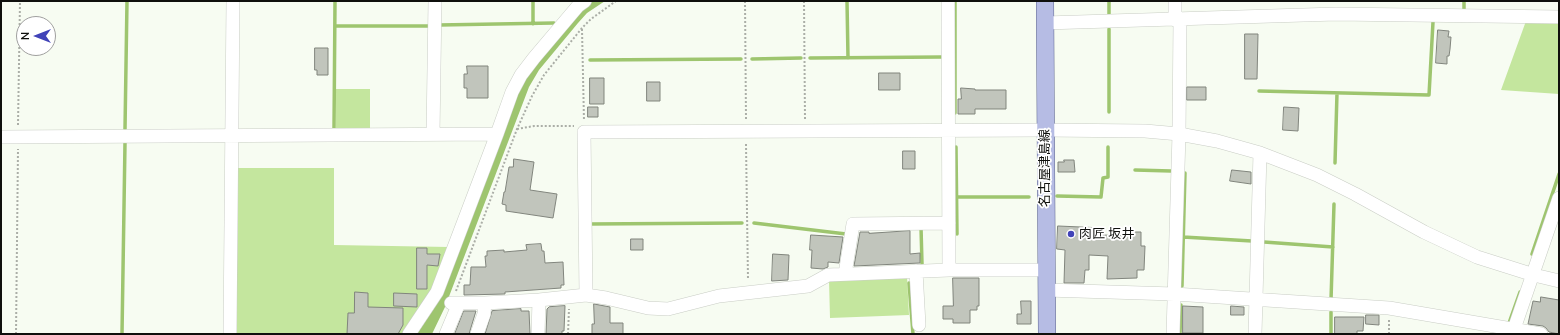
<!DOCTYPE html>
<meta charset="utf-8">
<style>
body{margin:0}
#map{position:relative;width:1560px;height:335px;overflow:hidden;background:#f7fcf2;font-family:Lato,sans-serif}
canvas{display:block}
.frame{position:absolute;inset:0;border:2px solid #0f100d;pointer-events:none}
.north{position:absolute;left:16px;top:16px;width:40px;height:40px;box-sizing:border-box;background:#fff;border:1px solid #9f9f9e;border-radius:50%;rotate:270deg;font-size:11px;font-weight:700;line-height:16px;text-align:center;color:#0f100d}
.north::after{content:'';display:block;margin:auto;width:14px;height:18px;background:#4143b8;clip-path:polygon(50% 0,100% 100%,50% 72%,0 100%)}
</style>
<div id="map">
<canvas width="1560" height="335"></canvas>
<div class="frame"></div>
<div class="north">N</div>
</div>
<script>
const context = document.querySelector('canvas').getContext('2d');
context.lineJoin = 'round';
function fill(path, color) { context.fillStyle = color; context.fill(path, 'evenodd'); }
function stroke(path, color, width, dash) { context.strokeStyle = color; context.lineWidth = width; context.lineCap = dash ? 'butt' : 'round'; context.setLineDash(dash || []); context.stroke(path); }
function write(font, color, halo, rows, align = 'center') {
  context.font = font + ' Lato,"Noto Sans JP",sans-serif'; context.lineWidth = 3.5; context.setLineDash([]); context.textBaseline = 'middle'; context.strokeStyle = halo; context.fillStyle = color; for (const [text, x, y, turn = 0] of rows) {
    context.save(); context.translate(x, y); context.rotate((+turn || 0) * Math.PI / 180); context.textAlign = isNaN(turn) ? turn : align; if (halo) context.strokeText(text, 0, 0); context.fillText(text, 0, 0); context.restore();
  }
}
fill(new Path2D(`
 M1526,21L1559,22V94L1501,90Z
 M336,89H370V131L336,132Z
 M236,168H334V245L449,247L434,286L402,334H235Z
 M907,277L909,315L830,318L829,280Z`), '#c4e69e');
fill(new Path2D(`
 M593,1H605L587,13L578,23L539,70L529,87L445,307L432,334H417L436,305L518,93L527,76L582,8Z`), '#9ec56f');
stroke(new Path2D(`
 M847,1L848,58
 M955,1V113
 M1464,9V1
 M1109,15V1
 M533,24V1
 M439,25L554,23
 M335,26H429
 M810,58L942,57
 M752,59L801,58
 M590,60L741,59
 M1259,91L1429,95L1433,22
 M1109,112V29
 M125,129L127,1
 M334,130L335,1
 M956,147L957,234
 M1335,163L1337,93
 M1135,170L1171,171
 M1182,173H1185L1182,286
 M1057,196L1101,197L1103,178L1108,177V147
 M957,197H1029
 M754,223L846,234L847,232
 M589,224L742,223
 M921,227L922,264
 M1183,237L1252,241
 M1264,242L1333,247
 M1532,254L1559,174
 M909,283L913,334
 M1331,300L1334,204
 M1509,323L1520,292
 M122,334L125,143
 M1180,334L1181,305
 M1331,334V312`), '#9ec56f', 3.5);
const building = new Path2D(`
 M1438,30L1449,31L1448,37H1451L1450,49L1449,56H1447V64L1436,63Z
 M1245,34H1258L1257,79H1245Z
 M315,48H328V75H317V70H315Z
 M467,66H488V98H467V88H464V74H467Z
 M879,73H900V90H879Z
 M590,78H604V104H590Z
 M647,82H660V101H647Z
 M1187,87H1206V100H1187Z
 M961,88L975,89V90H1006V109H975V114H958V99H961Z
 M588,107H598V117H588Z
 M1284,107L1299,108L1298,131L1283,130Z
 M903,151H915V169H903Z
 M514,159L534,162L530,190L557,194L553,218L506,211V205L502,204L504,192H505L509,167H513Z
 M1064,160H1074L1075,172H1058V162H1064Z
 M1232,170L1251,172V184L1230,181Z
 M1058,226L1103,228V235L1132,236V232H1141V246H1145L1144,270H1137V278L1107,279L1108,256L1089,255V270H1085L1084,283H1064L1065,250L1057,249Z
 M910,231V254L920,253V263L854,266L860,232H869V233Z
 M811,235L843,237L839,263L828,262V267L823,269L811,268L812,250H810Z
 M631,239H643V250H631Z
 M541,244L542,251H544L545,263L563,262L564,285H561V288L505,292V294L464,295V285H470L471,267H486L485,256H487V251L504,250V252L527,250L526,245Z
 M417,248H427V254H440L438,266L427,265V289H417Z
 M773,254L789,255L788,280L772,281Z
 M953,278H979V306H977V310H970V323H953V319H943V306H953Z
 M355,292L368,293V307L403,308V325L398,334H347L348,313H354Z
 M394,293L417,294V307L394,306Z
 M1541,297L1559,300V334L1549,332L1546,328L1543,326L1528,324L1533,301L1540,302Z
 M1021,301H1031V324H1017V314H1021Z
 M594,304L610,307V323H623V334H592V324H594Z
 M565,306L564,331H562V334H546L547,309L549,307Z
 M1183,306L1203,307V333H1183Z
 M1231,306L1244,307V315H1231Z
 M521,309V311H529L530,334H485L492,311Z
 M464,311H476L469,334H455Z
 M1366,315H1379V325L1366,324Z
 M1335,317H1364L1363,331H1357V334H1335Z`);
fill(building, '#c1c5bc');
stroke(building, '#81857d', 1);
const minor = new Path2D(`
 M948,1L949,270
 M1175,20V1
 M1045,23L1336,14L1559,17
 M433,134L435,1
 M1,137L497,134
 M916,271L919,325
 M845,274L853,224L949,223
 M1046,290L1174,294L1389,308L1541,334
 M586,295L584,132L1045,130L1145,131L1179,134L1217,141L1260,153L1317,175L1355,194L1424,232L1477,257L1534,275L1559,281
 M451,303H485L539,300L586,295L606,298L648,308L668,309L719,296L808,286L828,275L949,270H1046
 M230,334L233,1
 M409,334L437,292L497,134L512,92L521,75L534,58L578,6L585,1
 M446,334L459,303
 M477,334L484,314L485,303
 M538,334L539,300
 M1173,334L1179,134L1180,20
 M1255,334L1260,153
 M1514,334V329L1559,198`);
const major = new Path2D(`
 M1045,1L1047,334`);
stroke(minor, '#c9cdc5', 14);
stroke(major, '#5c638d', 18);
stroke(new Path2D(`
 M745,1L746,120
 M804,1L805,120
 M582,29L584,121
 M18,125L20,1
 M517,129L534,126H574
 M746,144L748,280
 M456,291L517,129L532,96L544,75L582,28L591,19L616,1
 M16,334L18,149
 M568,334L569,309
 M1389,334V319`), '#abaea7', 2, [2, 2]);
stroke(minor, '#fff', 13);
stroke(major, '#b6bce4', 17);
for (const [x, y, r, color] of [
 [1071,234,4,"#4143b8"]
]) { const dot = new Path2D(); dot.arc(x, y, r, 0, 2 * Math.PI); context.fillStyle = color; context.fill(dot); stroke(dot, '#fff', 1.5); }
write('13px', '#0f100d', '#fff', [
 ["名古屋津島線",1045,168,-90]
]);
write('13px', '#0f100d', '#fff', [
 ["肉匠 坂井",1079,234]
], 'left');
</script>
